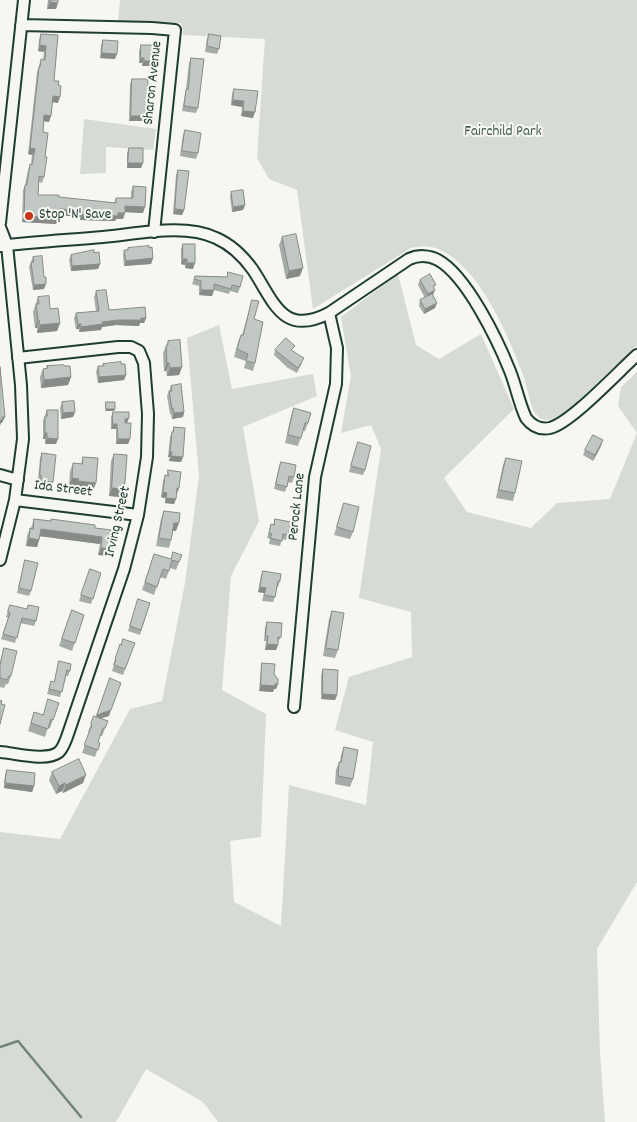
<!DOCTYPE html>
<style>
body{margin:0}
canvas{display:block;background:#f6f6f2}
</style>
<canvas width="637" height="1122"></canvas>
<script>
const context = document.querySelector('canvas').getContext('2d');
context.lineJoin = 'round';
function fill(path, color) { context.fillStyle = color; context.fill(path, 'evenodd'); }
function stroke(path, color, width, dash) { context.strokeStyle = color; context.lineWidth = width; context.lineCap = dash ? 'butt' : 'round'; context.setLineDash(dash || []); context.stroke(path); }
function write(font, color, halo, rows, align = 'center') {
  context.font = font + ' Dekko,sans-serif'; context.lineWidth = 4; context.setLineDash([]); context.textBaseline = 'middle'; context.strokeStyle = halo; context.fillStyle = color; for (const [text, x, y, turn = 0] of rows) {
    context.save(); context.translate(x, y); context.rotate((+turn || 0) * Math.PI / 180); context.textAlign = isNaN(turn) ? turn : align; if (halo) context.strokeText(text, 0, 0); context.fillText(text, 0, 0); context.restore();
  }
}
fill(new Path2D(`
 M120,0H637V346C618,362 568,421 547,420C541,420 538,417 534,412C529,400 527,386 522,372C507,333 479,266 438,249C429,245 420,246 411,248L313,309L297,190L269,179L257,158L265,39L183,35L181,23L118,22Z
 M84,119L156,129L153,150L106,147V173L80,174Z
 M398,274L416,345L439,359L481,334L514,409L444,478L467,512L531,528L557,503L610,499L637,433L618,406L621,387L637,372V882L597,949L600,1054L605,1122H218L203,1102L146,1069L116,1122H0V832L60,839L130,709L162,701L185,583L199,476L187,338L219,325L232,389L313,374L317,396L243,427L259,521L231,576L222,690L266,714L261,837L230,841L234,902L281,926L289,785L366,805L373,742L335,730L349,677L412,657L411,612L359,598L381,449L371,425L341,433L351,376L341,317Z`), '#d6dbd6');
stroke(new Path2D(`
 M0,1047L18,1041L81,1117`), '#72847d', 2.5);
const street = new Path2D(`
 M21,25L152,28L175,30L154,232
 M0,223L24,0
 M0,227L7,245L21,385L23,439L15,500L0,560
 M0,246C34,242 69,240 103,237C138,234 184,223 216,238C232,245 243,256 253,270C274,302 283,337 329,313L409,259C418,255 429,255 438,260C467,276 498,341 510,371C516,386 519,403 526,418C532,426 540,430 550,428C571,423 619,371 637,355
 M0,475L18,480
 M15,500L138,515
 M294,707L315,477L336,384L337,348L329,313
 M0,752C15,753 47,762 59,752C63,748 66,740 68,734L124,569L138,515L147,457L148,414L144,363L139,351L131,347H118L18,358`);
stroke(street, '#1f3d34', 14);
stroke(street, '#f6f6f2', 10);
fill(new Path2D(`
 M48,0H58L56,9H47Z
 M41,34L58,35L54,81L58,103L53,102L49,122L44,121L43,132L45,157L44,177L42,183L39,182L38,195L114,203L116,198H131V192L133,186L143,213L125,212L123,219H116L115,221L80,220V217L59,215L56,224L22,222L23,190L25,185L28,170L30,164H31L32,155L28,154L37,72L41,59L43,60L44,52L38,51L39,40Z
 M209,34L219,49L217,54L205,52L207,39Z
 M103,40L115,59L100,58L101,45Z
 M141,45L153,61L151,66H142V63H139V51Z
 M191,58L198,108L196,113L182,111L185,94L186,89L189,63Z
 M132,79L145,121H129L130,84Z
 M234,89L253,118L241,116L242,107L231,105L232,94Z
 M185,130L198,153L196,159L180,156L183,135Z
 M129,148L143,163L141,168H127V153Z
 M178,170L184,210L182,215L173,214L176,175Z
 M231,192L245,205L243,210L232,212L230,197Z
 M282,237L300,276L286,279L279,245Z
 M183,244L193,269L185,268V265L181,264V249Z
 M128,248L153,258L151,264L124,266L123,255L124,250H127Z
 M94,253L100,264L98,269L71,271L69,260L71,255Z
 M33,257L44,277V289L33,290L29,267Z
 M228,272L240,287L238,293L230,291L229,294L214,290L212,296L199,295V286L192,284L195,276L227,277Z
 M420,280L434,289L432,295L435,308L424,314L419,306L420,300L425,298L418,285Z
 M96,291L109,310L146,318L144,323H140L139,326L116,325L102,327L101,330L79,332V329H76L74,318L76,313L96,311L94,297Z
 M38,297L50,309L60,323L57,331L37,333V328H35L33,312Z
 M252,300L254,319L255,363L253,371L244,368L246,361L234,357L238,342L241,335H242Z
 M168,341L182,367L179,375L167,376L166,371H164L163,353Z
 M275,350L293,351L302,363L297,373L288,368L274,355Z
 M103,364H121L126,375L124,380L98,383L96,372L98,366H103Z
 M47,366H65L71,377L68,385L41,388L40,377L43,369L46,368Z
 M171,386L184,412L183,417L172,419L171,414H170L167,396Z
 M62,402L75,412L73,417L61,419L60,408Z
 M294,408L308,423L305,431H303L298,446L285,443L291,416Z
 M47,410L56,444H45V439H43V421Z
 M113,412L128,423L130,439L128,444H116V429H111V417Z
 M174,427L183,457L181,462L169,461L170,457H168L170,437Z
 M358,442L365,470L363,475L349,472Z
 M601,446L593,461L583,455L585,450Z
 M42,453L53,482L51,487L39,486V481L38,480L40,458Z
 M114,454L125,483L120,497L109,496L111,461Z
 M83,457L93,491L76,489V487L69,486L70,471L73,463L81,464Z
 M506,458L515,493L513,501L496,498L503,465Z
 M281,462L294,477L292,483L288,482L285,492L274,489L279,467Z
 M168,470L179,488L177,493H176V499L174,504L165,503V498L161,497L163,481L165,475H167Z
 M344,503L353,532L350,539L334,535Z
 M164,511L176,531H173L171,540L169,548L156,546L161,519Z
 M34,519L51,521V519L95,528L112,549L109,556L98,555L100,544L40,536L37,547L26,546L27,536L30,528H31Z
 M275,519L288,535L286,540L282,539L280,546L269,544L270,539L267,538L271,524L273,525Z
 M154,554L171,559L182,555L176,570L170,568L166,579L160,577L154,595L142,590Z
 M25,560L31,591L29,596L17,593Z
 M90,569L101,573L91,604L79,601Z
 M263,571L280,581L278,587H277L275,597L273,602L262,601L264,593L258,592L261,576Z
 M138,599L150,603L140,635L128,631Z
 M10,605L27,609L28,605L36,621L34,626L20,623L15,643L1,639L8,618L6,617Z
 M72,610L84,615L72,651L59,646Z
 M332,611L338,650L335,658L323,656L329,619Z
 M267,622L281,637L278,642L276,650H265L266,641H264L265,628Z
 M135,643L123,675L112,671L114,665H113L120,644Z
 M4,648L11,676L8,684H6L4,688L0,687V662Z
 M59,661L70,671L68,676H66L60,697L47,694L51,681L54,682Z
 M262,663L274,674L278,684L276,689H274L273,692L259,691L261,668Z
 M323,669L337,695L335,700L321,699V675Z
 M110,678L109,716L100,718L108,721L102,736H100L98,742L100,743L95,757L82,753L89,733L88,732L94,716L96,717Z
 M59,703L50,728L48,727L45,737L28,731L34,712L42,715Z
 M344,747L353,779L350,787L335,784L336,770L339,762H340L341,755Z
 M7,770L34,786L32,792L4,788L5,775Z
 M52,772L83,783L63,793L62,791L56,794L49,780Z`), '#a6aca8');
fill(new Path2D(`
 M50,2L58,3L56,9H47Z
 M40,45L46,46L44,52L38,51Z
 M102,53L117,54L115,59L100,58Z
 M141,58H144L142,63H139Z
 M144,61H153L151,66H142Z
 M53,96L60,97L58,103L51,102Z
 M233,100L244,101L242,107L231,105Z
 M243,111L255,112L253,118L241,116Z
 M44,115L51,116L49,122L42,121Z
 M131,116H147L145,121H129Z
 M30,148L35,149L32,155L28,154Z
 M128,163H143L141,168H127Z
 M245,205L243,210L232,212L233,207Z
 M125,206L145,207L143,213L123,212Z
 M59,209L82,211L80,217L57,215Z
 M175,209L184,210L182,215L173,214Z
 M118,213H125L123,219H116L115,221L80,220L82,215Z
 M24,216L59,218L56,224L22,222Z
 M153,258L151,264L124,266L126,261Z
 M183,259H187L185,265L181,264Z
 M187,263H195L193,269L185,268Z
 M100,264L98,269L71,271L72,266Z
 M303,268L300,276L286,279L289,271Z
 M46,284L44,289L33,290L34,285Z
 M201,290H214L212,296L199,295Z
 M435,290L433,295L426,299L428,294Z
 M437,303L435,308L424,314L425,309Z
 M146,318L144,323H140L139,326L116,325L102,327L101,330L79,332L81,327L102,322Z
 M38,320H39L37,328H35Z
 M60,323L57,331L37,333L40,325Z
 M78,324H81L79,329H76Z
 M167,363H169L166,371H164Z
 M182,367L179,375L167,376L170,368Z
 M126,375L124,380L98,383L99,377Z
 M71,377L68,385L41,388L44,380Z
 M106,409H115L114,411H105Z
 M75,412L73,417L61,419L63,413Z
 M184,412L183,417L172,419L174,413Z
 M2,417H5L2,423H1L0,426V420Z
 M129,418L127,423L123,424L125,419Z
 M113,424H117L116,429H111Z
 M45,433H47L45,439H43Z
 M47,438L58,439L56,444H45Z
 M118,439H130L128,444H116Z
 M603,440L601,446L593,461L595,455Z
 M170,452H172L170,457H168Z
 M171,456L183,457L181,462L169,461Z
 M72,478L79,479L76,487L69,486Z
 M41,481L53,482L51,487L39,486Z
 M78,481L96,483L93,491L76,489Z
 M125,483L120,497L109,496L112,488Z
 M177,488H179L177,493H175Z
 M163,492L167,493L165,498L161,497Z
 M166,498L176,499L174,504L165,503Z
 M174,523H179L176,531L171,530Z
 M41,529L102,537L100,544L38,536Z
 M29,538L39,540L37,547L26,546Z
 M101,548L112,549L109,556L98,555Z
 M260,587L266,588L264,593L258,592Z
 M267,644L278,645L276,650H265Z
 M275,684H278L276,689H274L273,692L259,691L261,685Z
 M323,694L337,695L335,700L321,699Z
 M111,710L109,716L95,720L97,715Z
 M86,775L83,783L63,793L66,785Z
 M5,783L34,786L32,792L4,788Z
 M65,783L62,791L56,794L59,786Z`), '#878c88');
const building = new Path2D(`
 M50,0H58V3L50,2Z
 M41,34L58,35L54,81H59L58,85L61,86L60,97L53,96L51,116L44,115L43,132L48,133L45,157H47L44,177L39,176L38,195H59V197L116,203V198H133V186L146,187L145,207L125,206V213H118V216L82,215V211L59,209V218L24,216L25,185H27L30,164L32,165L35,149L30,148L39,67H40L41,59L45,60L46,46L40,45Z
 M209,34L221,36L219,49L207,46Z
 M103,40L118,41L117,54L102,53Z
 M141,45H153V61H144V58H141Z
 M191,58L204,59L198,108L184,106L186,89H188Z
 M132,79H148L147,116H131Z
 M234,89L258,91L255,112L243,111L244,101L233,100Z
 M185,130L201,133L198,153L182,151Z
 M129,148H143V163H128Z
 M178,170L189,171L184,210L175,209Z
 M243,190L245,205L233,207L231,192Z
 M296,234L303,268L289,271L282,237Z
 M183,244H195V263H187V259H183Z
 M149,246V248L152,247L153,258L126,261L124,250H128V248Z
 M94,250V253L99,252L100,264L72,266L71,255Z
 M42,256L44,277H46V284L34,285L31,262H34L33,257Z
 M228,272L243,276L240,287L232,285L231,289L214,284V290H201V281L194,279L195,276L227,277Z
 M430,274L436,285L433,286L435,290L428,294L420,280Z
 M106,290L109,310L145,307L146,318H141V320H118L102,322L103,324L81,327V324H78L76,313L99,311L96,291Z
 M432,294L437,303L425,309L420,300Z
 M49,296L50,309L58,308L60,323L40,325L39,320H38L36,304H39L38,297Z
 M252,300L259,301L254,319L263,322L255,363L246,361L248,354L237,349L241,335H243Z
 M286,338L295,346L291,350L304,358L298,368L290,362L275,350Z
 M180,340L182,367L170,368L169,363H167L166,346L168,345V341Z
 M121,362V364H125L126,375L99,377L98,366H104L103,364Z
 M64,365L65,366H70L71,377L44,380L43,369L48,368L47,366Z
 M0,367L5,417H2L3,420H0Z
 M181,384L184,412L174,413L173,408L172,409L169,391H172L171,386Z
 M74,401L75,412L63,413L62,402Z
 M106,402H115V409H106Z
 M294,408L311,413L308,423H305L301,438L288,435Z
 M47,410H58V439L47,438V433H45V416H47Z
 M113,412H129V418L125,419V423H131L130,439H118L117,424H113Z
 M174,427L185,428L183,457L171,456L172,452H170L172,432H173Z
 M593,435L603,440L595,455L585,450Z
 M358,442L371,446L365,470L351,466Z
 M42,453L56,455L53,482L41,481V475H40Z
 M114,454L127,455L125,483L123,484V489L112,488Z
 M83,457L98,458L96,483L78,481L79,479L72,478L73,463L82,464Z
 M506,458L522,461L515,493L499,490Z
 M281,462L296,465L294,477L289,476L287,487L276,484Z
 M168,470L181,472L179,488H177L176,499L166,498L167,493L163,492L165,475L168,476Z
 M344,503L359,507L353,532L337,527Z
 M164,511L180,513L179,523H174L171,540L159,538Z
 M34,519L51,521V519L95,525V528L112,530V549L101,548L102,537L72,533L41,529L39,540L29,538L30,528L33,529Z
 M275,519L291,522L288,535L283,534L282,541L270,538L272,534L269,533L271,524L274,525Z
 M173,552L182,555L179,562L172,560L169,571L163,569L157,587L145,582L154,554L171,559Z
 M25,560L38,563L31,591L19,588Z
 M90,569L101,573L93,599L81,595Z
 M263,571L281,574L280,581H278L275,597L264,595L266,588L260,587Z
 M138,599L150,603L141,630L130,626Z
 M10,605L27,609L28,605L39,607L36,621L22,618L17,638L3,634L10,613L8,612Z
 M72,610L84,615L75,643L62,639Z
 M332,611L344,613L338,650L326,648Z
 M267,622L282,623L281,637H278V645L267,644L268,636H266Z
 M123,639L135,643L125,669L114,665L116,660L115,659L120,644L121,645Z
 M4,648L17,651L11,676H9L7,680L0,678V666Z
 M59,661L71,664L70,671L67,670L62,692L49,689L51,681L54,682Z
 M262,663L275,664L274,674L278,679V684H275V686L261,685Z
 M323,669L338,670L337,695L323,694Z
 M110,678L121,683L111,710L97,715Z
 M48,699L59,703L53,720L51,719L48,729L31,723L34,712L43,715Z
 M0,700L2,701L1,704L5,705L0,724Z
 M94,716L108,721L105,728H103L98,742L100,743L98,750L84,745L92,725L91,724Z
 M344,747L358,750L353,779L338,776L339,762H341Z
 M79,759L86,775L66,785L65,783L59,786L52,772Z
 M7,770L35,773L34,786L5,783Z`);
fill(building, '#c1c8c3');
stroke(building, '#878c88', 1);
for (const [x, y, r, color] of [
 [29,216,5,"#c8321e"]
]) { const dot = new Path2D(); dot.arc(x, y, r, 0, 2 * Math.PI); context.fillStyle = color; context.fill(dot); stroke(dot, '#f6f6f2', 2); }
write('15px', '#1f3d34', '#f6f6f2', [
 ["Sharon Avenue",154,83,-84],
 ["Ida Street",63,490,7],
 ["Perock Lane",298,507,-84],
 ["Irving Street",119,522,-77]
]);
write('15px', '#445d54', '#f6f6f2', [
 ["Fairchild Park",503,133]
]);
write('15px', '#1f3d34', '#f6f6f2', [
 ["Stop 'N' Save",39,216]
], 'left');
</script>
